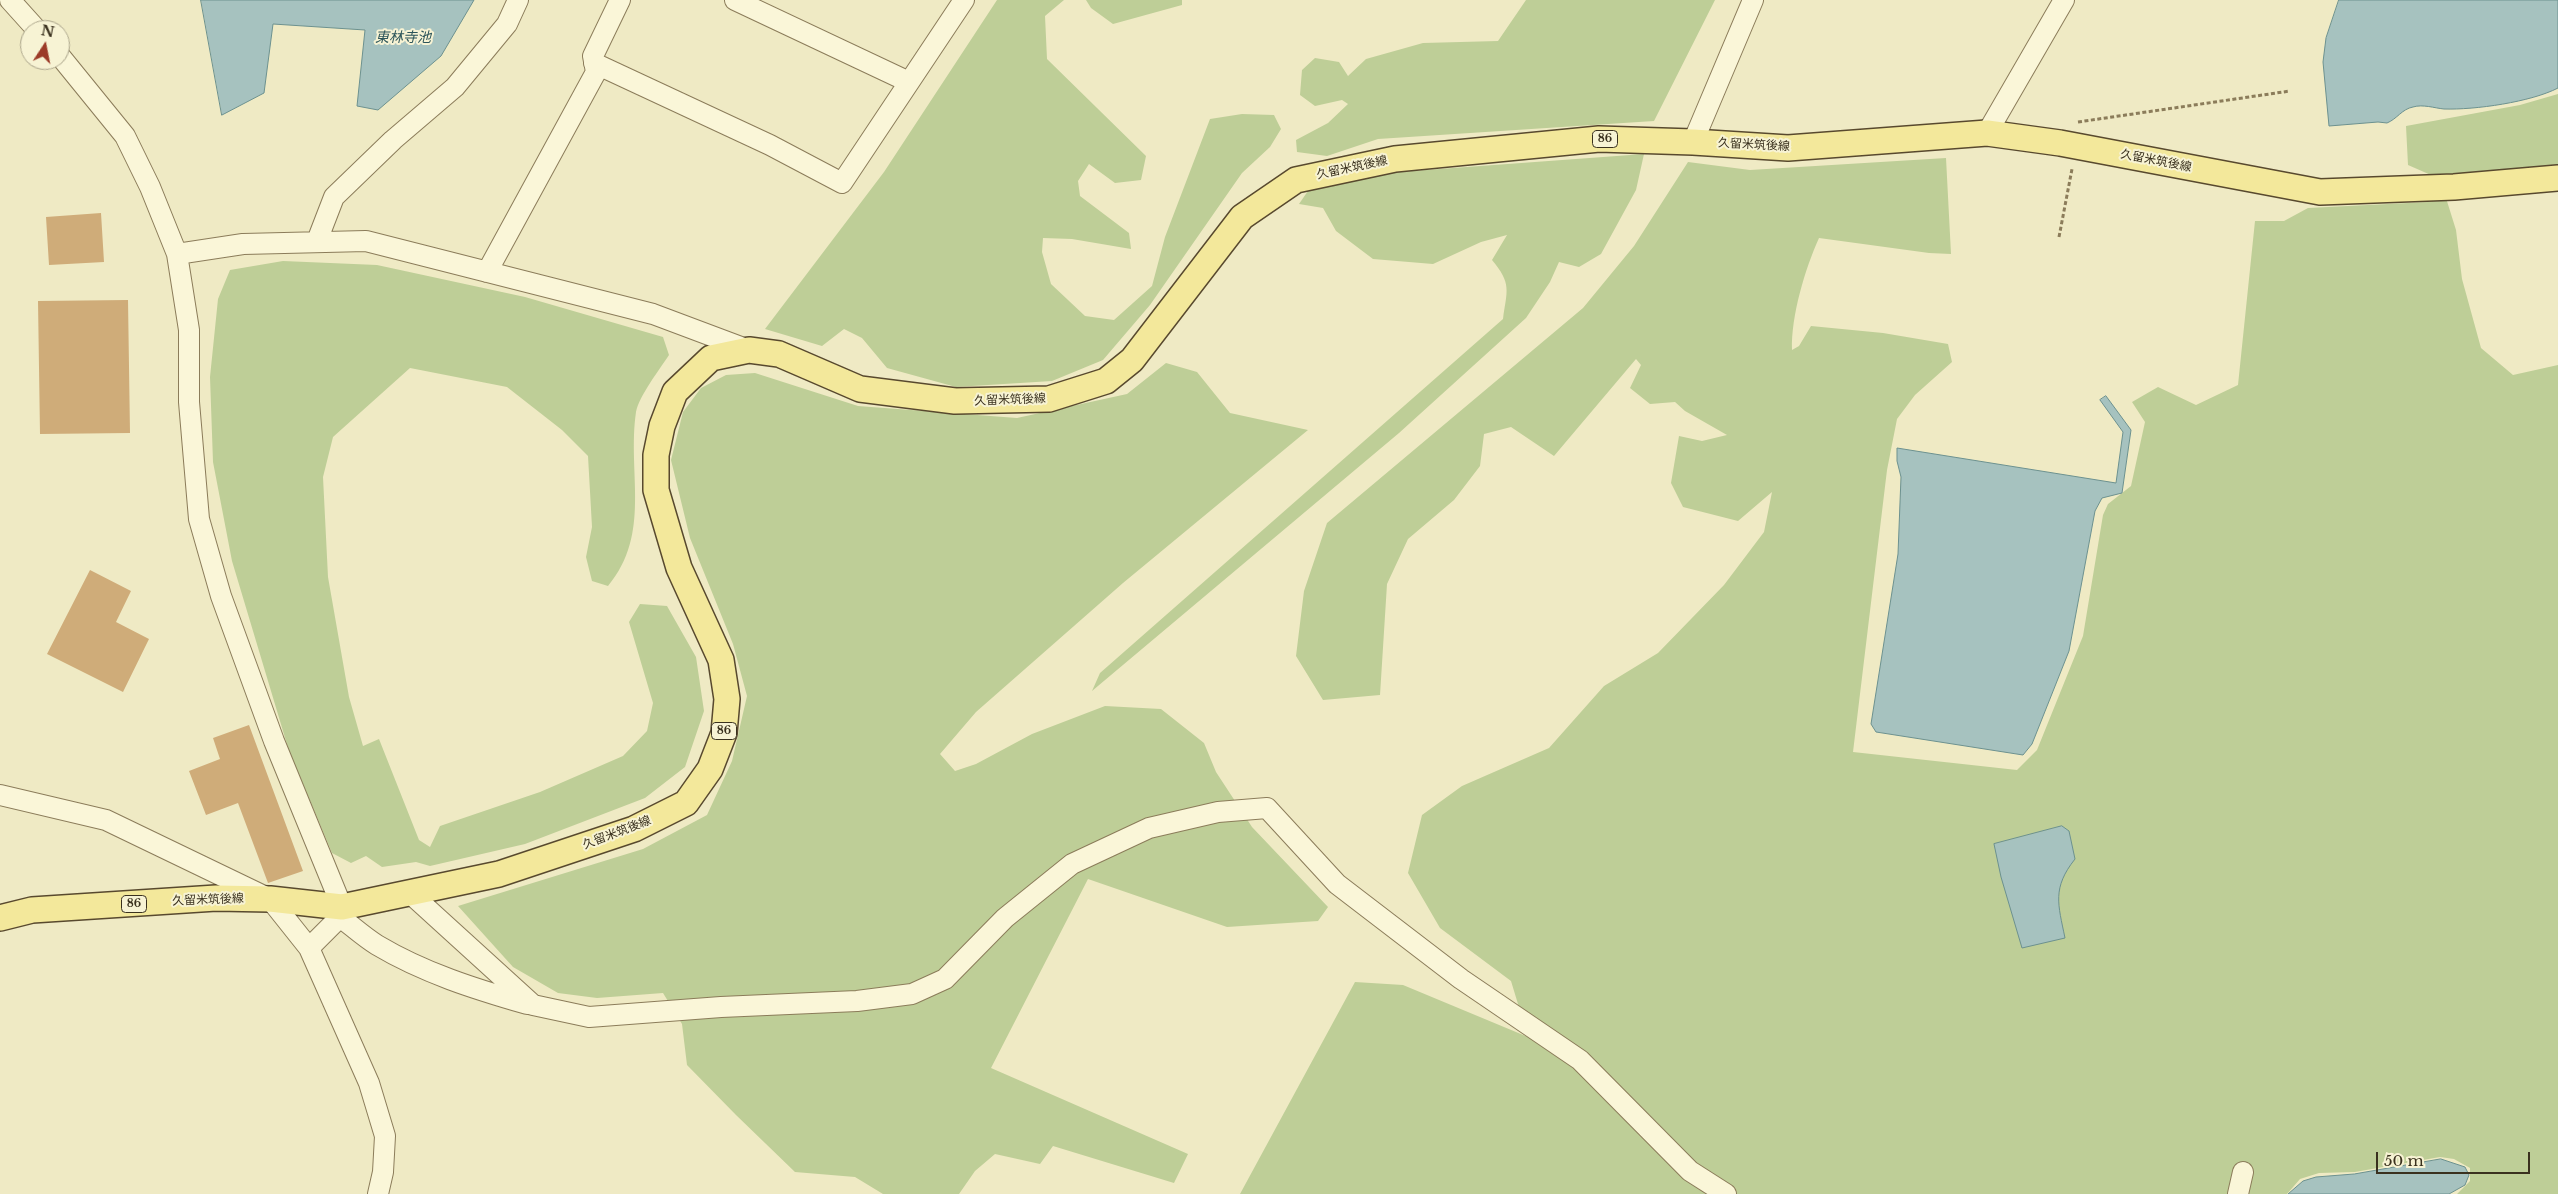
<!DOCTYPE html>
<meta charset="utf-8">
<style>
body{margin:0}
#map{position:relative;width:2558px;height:1194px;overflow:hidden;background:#efeac4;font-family:"Libre Baskerville",serif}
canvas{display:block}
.north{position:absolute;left:20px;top:20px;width:50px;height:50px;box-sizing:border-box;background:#f7f3d4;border:1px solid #aba58b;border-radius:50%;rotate:11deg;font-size:14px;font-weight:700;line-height:20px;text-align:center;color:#3a311e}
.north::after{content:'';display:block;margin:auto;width:18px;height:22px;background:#9c3b28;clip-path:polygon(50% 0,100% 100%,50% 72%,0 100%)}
.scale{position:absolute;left:2376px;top:1152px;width:154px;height:22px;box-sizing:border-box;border:2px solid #3a311e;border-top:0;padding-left:6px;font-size:15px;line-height:18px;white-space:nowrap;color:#3a311e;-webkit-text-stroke:4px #f7f3d4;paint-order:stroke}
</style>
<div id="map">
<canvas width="2558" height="1194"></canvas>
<div class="north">N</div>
<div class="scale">50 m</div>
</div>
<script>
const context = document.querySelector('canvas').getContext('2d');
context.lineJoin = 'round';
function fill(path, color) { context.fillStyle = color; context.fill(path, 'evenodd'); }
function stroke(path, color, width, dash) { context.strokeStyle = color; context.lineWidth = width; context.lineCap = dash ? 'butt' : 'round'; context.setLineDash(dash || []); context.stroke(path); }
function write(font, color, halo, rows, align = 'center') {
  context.font = font + ' "Libre Baskerville","Noto Sans JP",serif'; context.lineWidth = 4; context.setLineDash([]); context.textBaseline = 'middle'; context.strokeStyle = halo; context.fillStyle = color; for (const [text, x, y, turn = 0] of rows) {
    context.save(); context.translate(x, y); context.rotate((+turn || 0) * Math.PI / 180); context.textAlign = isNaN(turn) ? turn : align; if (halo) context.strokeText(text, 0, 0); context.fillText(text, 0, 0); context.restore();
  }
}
fill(new Path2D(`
 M997,0H1064L1045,16L1047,59L1146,156L1141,180L1115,183L1089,164L1078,181L1080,196L1129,233L1131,249L1072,239L1043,238L1042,252L1051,284L1085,316L1114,320L1152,286L1165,237L1210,119L1242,114L1274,115L1281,129L1270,147L1242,173L1150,305L1103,360L1052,381L956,387L887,368L862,338L844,329L822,346L765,329L884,172Z
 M1086,0H1182V5L1113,24L1091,8Z
 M1526,0H1715L1654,121L1378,139L1327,156L1297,152L1296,140L1328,123L1348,104L1342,100L1315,106L1300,95L1302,70L1315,58L1339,62L1348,76L1366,59L1423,43L1498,41Z
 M2558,94V165L2440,179L2408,165L2406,126L2520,105Z
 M1644,154L1636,190L1601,254L1579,267L1559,262L1550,282L1526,318L1399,433L1092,691L1100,673L1503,319C1507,290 1512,284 1492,260L1507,235L1481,242L1433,264L1373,259L1336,231L1323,208L1299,204L1310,188L1344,176Z
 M1946,158L1951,254L1929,253L1819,238C1805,269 1791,316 1792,350L1799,346L1811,326L1883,333L1948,344L1952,362L1915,395L1897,419L1887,470L1853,752L2017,770L2037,750L2083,636L2103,515L2108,504L2131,486L2145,422L2132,402L2158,387L2196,405L2238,385L2255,221H2284L2308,208L2428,202L2446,198L2456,230L2462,279L2481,348L2513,375L2558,365V1194H2457L2470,1181V1168L2454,1159L2440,1157L2355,1172L2319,1173L2300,1179L2287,1194H1240L1355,982L1403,985L1528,1037L1511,981L1440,928L1408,873L1422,815L1462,786L1549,748L1604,686L1658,653L1724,585L1764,532L1772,492L1738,521L1683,507L1671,483L1679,436L1702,441L1727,435L1685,411L1675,402L1650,404L1630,388L1641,365L1636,359L1554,456L1511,427L1484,434L1480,466L1454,500L1408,539L1387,584L1380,695L1323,700L1296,656L1304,591L1327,523L1583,308L1634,246L1688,162L1750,170Z
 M283,261L377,265L525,297L663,337L669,355C660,369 639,396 636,412C627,473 652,533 608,586L592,581L586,557L592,527L588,456L562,430L507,387L410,368L333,437L323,477L328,577L349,697L363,746L379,739L419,840L430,847L440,826L540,792L623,756L647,731L653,703L629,622L640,604L667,606L696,657L704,711L685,767L645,798L525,844L430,866L416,862L382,867L366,856L351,863L332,853L289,751L232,561L213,462L210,377L218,299L230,270Z
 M1166,363L1197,372L1230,413L1308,430L1123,583L976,712L940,754L955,771L976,764L1032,734L1105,706L1161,709L1204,743L1216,772L1252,827L1328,907L1318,921L1227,927L1088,879L991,1068L1188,1154L1174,1183L1053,1146L1040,1164L995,1154L975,1171L959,1194H883L855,1177L795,1172L736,1115L687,1065L682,1024L663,993L597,998L558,993L513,967L458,906L643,849L707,815L732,761L747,696L733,644L690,538L671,460L683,412L701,388L726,375L755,373L858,406L1017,418L1127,394Z`), '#bece97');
const water = new Path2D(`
 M201,0H474L441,56L378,110L357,106L365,30L273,24L264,93L222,115Z
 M2339,0H2558V88C2531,102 2475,110 2444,109C2434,108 2423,104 2413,107C2402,109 2397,119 2387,123L2378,122L2329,126L2323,62L2326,38Z
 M2106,396L2131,430L2122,493L2102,498L2095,511L2069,651L2032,744L2023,755L1876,732L1871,724L1898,554L1901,477L1897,461V448L2116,483L2123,432L2100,400Z
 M2062,826L2069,831L2075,859C2052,888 2058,904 2065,938L2022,948L2001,877L1994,844Z
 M2441,1159L2465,1167L2469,1175L2465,1185L2449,1194H2288L2303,1181L2316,1177L2354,1174Z`);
fill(water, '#a6c2bf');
stroke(water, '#6c918f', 1);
fill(new Path2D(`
 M101,213L104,262L49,265L46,217Z
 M128,300L130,433L40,434L38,301Z
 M90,570L131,591L116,622L149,639L123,692L47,654Z
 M249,725L303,871L268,883L238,803L206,815L189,771L220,759L213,738Z`), '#cfac79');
const minor = new Path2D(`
 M10,0L37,30
 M735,0L909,82
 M60,56L125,136L150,187L177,254L189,330V402L199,519L221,596L274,741L342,907L340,917L309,948
 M594,63L770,145L842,183L964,0
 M1987,133L2064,0
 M1693,142L1753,0
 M317,241L334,197L393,140L455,87L507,24L518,0
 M177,254L243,244L366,241L653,314L749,350
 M487,272L596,72L593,56L620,0
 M0,795L106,820L270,899L309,948L369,1083L385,1136L383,1172L378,1194
 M411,894L533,1005L589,1017L721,1007L857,1001L912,994L945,979L1005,918L1072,864L1149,828L1218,812L1267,808L1337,884L1461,979L1580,1060L1690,1171L1726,1194
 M340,917C352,926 364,937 377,945C424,973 475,989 527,1004
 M2238,1194L2243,1172`);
const major = new Path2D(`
 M0,918L32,910L216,898L270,899L342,907L499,874L634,829L686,803L710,769L724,733L727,699L721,660L679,568L656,490V455L662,426L675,392L711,358L749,350L779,354L860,389L955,401L1049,399L1106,381L1132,360L1242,217L1296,180L1395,159L1599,139L1693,142L1788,148L1987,133L2060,143L2320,192L2454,187L2558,178`);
stroke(minor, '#8b7c5a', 22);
stroke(major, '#58492e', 28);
stroke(new Path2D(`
 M2078,122L2290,91
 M2059,237L2072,169`), '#8b7c5a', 3, [4, 2.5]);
stroke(minor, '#faf6d8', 20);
stroke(major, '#f3e89b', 25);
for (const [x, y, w] of [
 [1605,139,25],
 [724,731,25],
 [134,904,25]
]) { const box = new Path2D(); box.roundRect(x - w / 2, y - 8.5, w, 17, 4); context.fillStyle = '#f7f3d4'; context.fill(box); stroke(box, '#3a311e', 1); }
write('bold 11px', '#3a311e', null, [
 ["86",1605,139],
 ["86",724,731],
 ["86",134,904]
]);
write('12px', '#3a311e', '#f7f3d4', [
 ["久留米筑後線",1754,145,3],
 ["久留米筑後線",2156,161,11],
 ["久留米筑後線",1352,168,-12],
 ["久留米筑後線",1010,400,-2],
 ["久留米筑後線",617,833,-21],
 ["久留米筑後線",208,900,-2]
]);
write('italic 14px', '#2d555a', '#f7f3d4', [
 ["東林寺池",403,38]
]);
</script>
